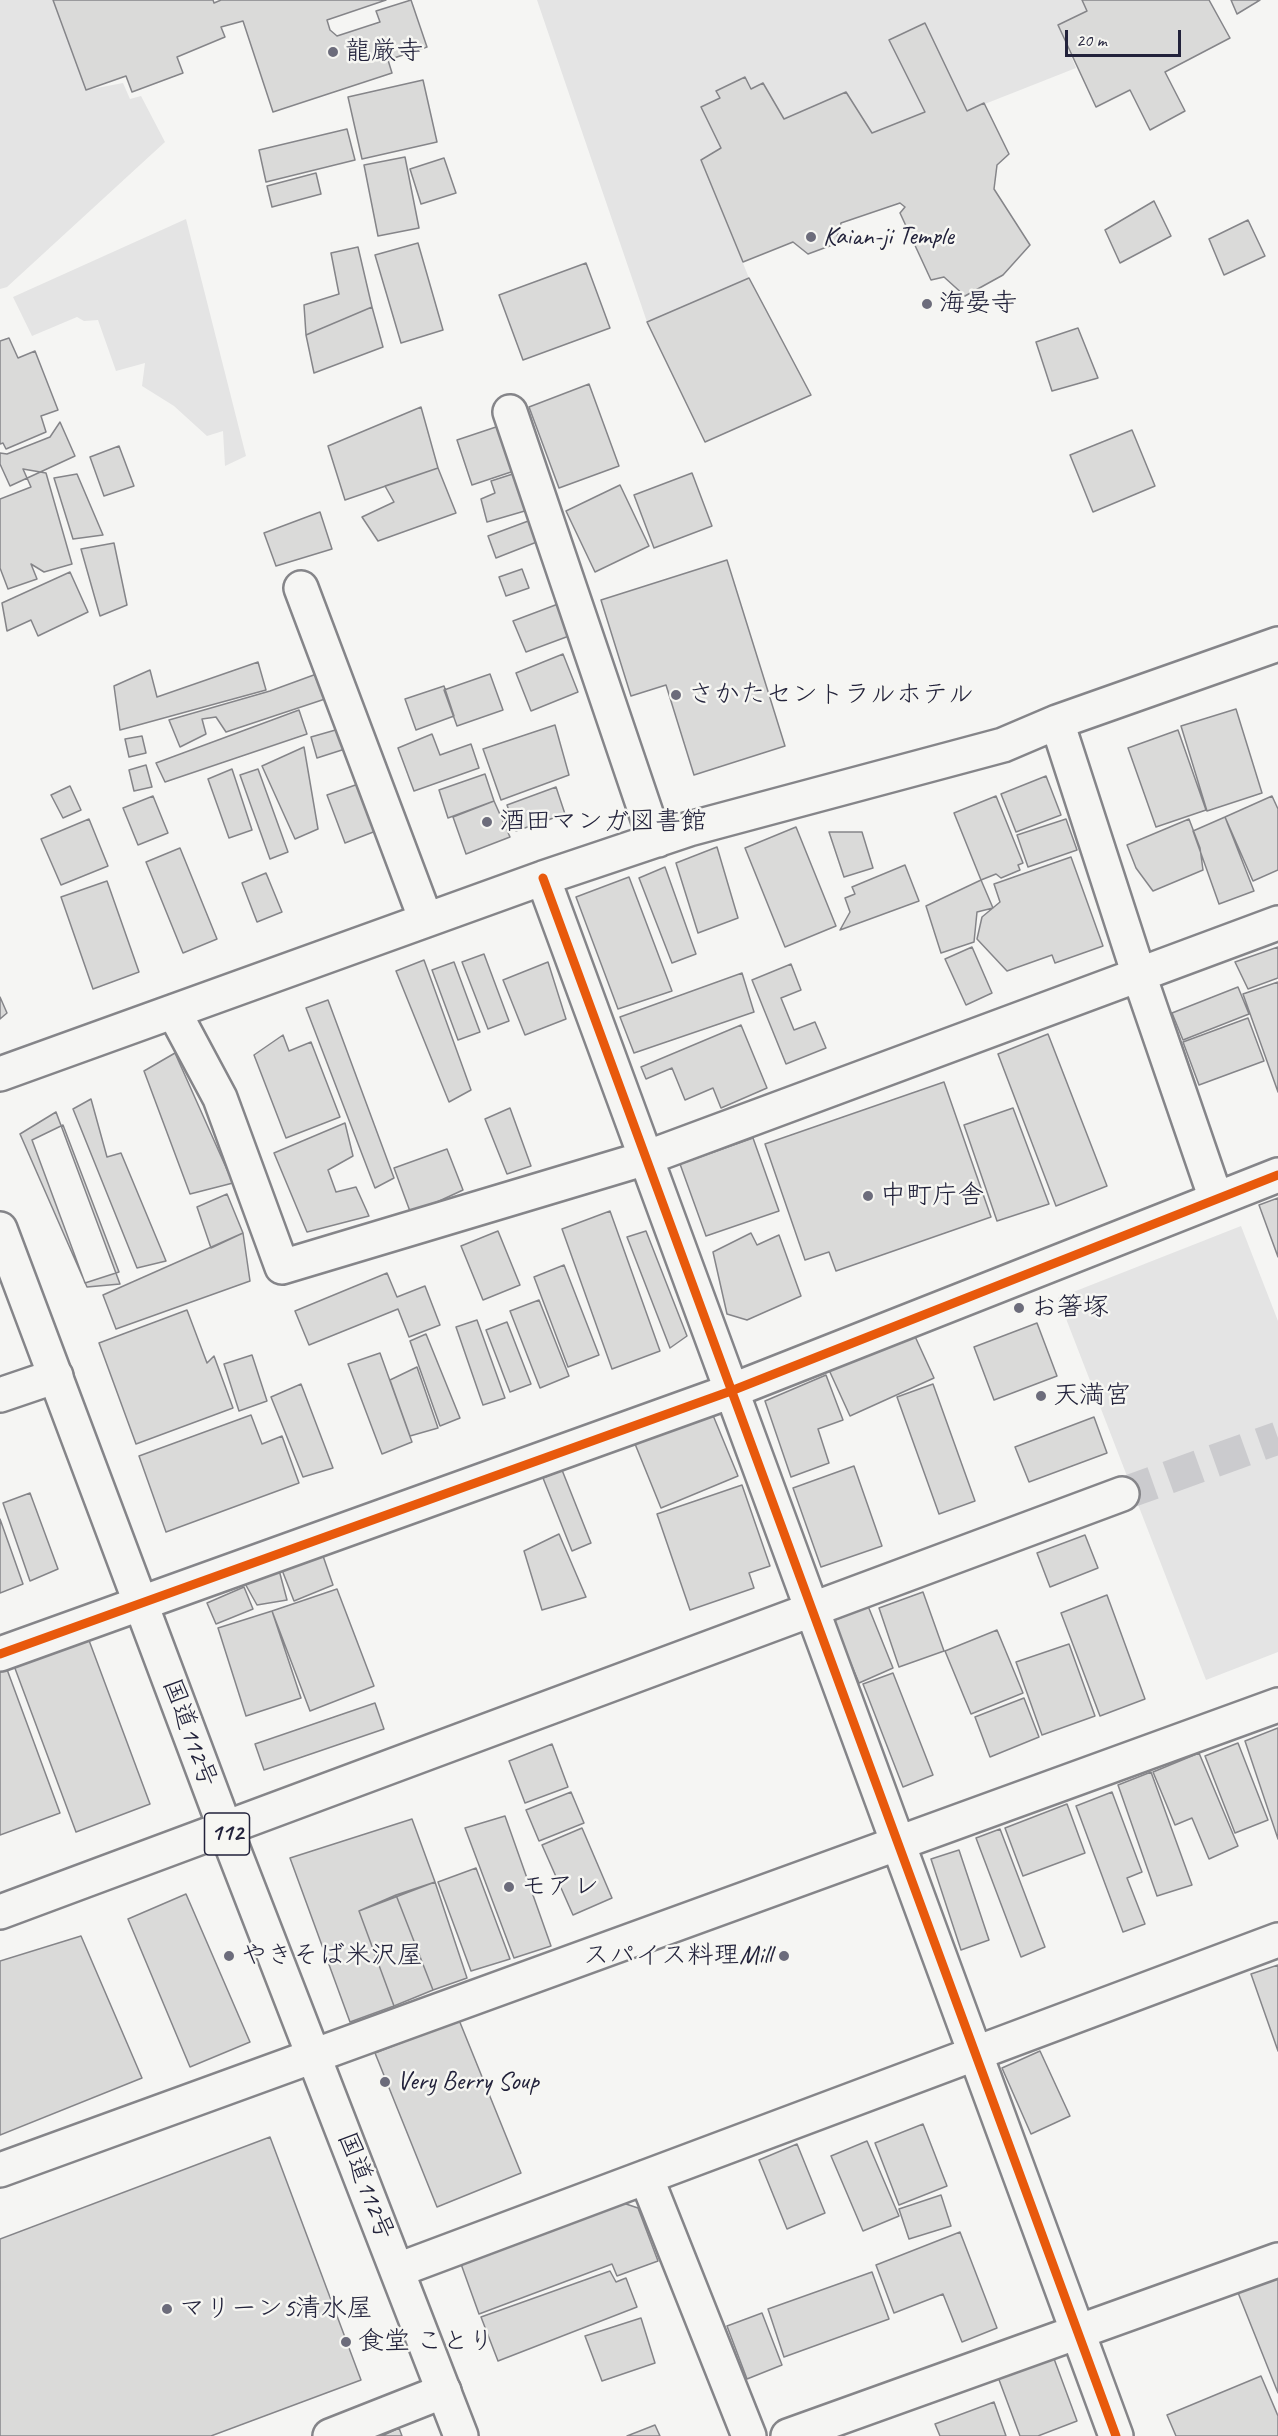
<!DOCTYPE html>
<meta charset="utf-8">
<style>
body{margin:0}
#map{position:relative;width:1278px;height:2436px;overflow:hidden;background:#f5f5f3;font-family:Caveat,sans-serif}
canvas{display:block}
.scale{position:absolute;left:1065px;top:30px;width:116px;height:27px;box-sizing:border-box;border:3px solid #22223b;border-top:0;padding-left:8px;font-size:18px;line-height:21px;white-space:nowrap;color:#22223b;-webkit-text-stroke:4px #f6f6f2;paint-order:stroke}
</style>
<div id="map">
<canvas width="1278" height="2436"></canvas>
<div class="scale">20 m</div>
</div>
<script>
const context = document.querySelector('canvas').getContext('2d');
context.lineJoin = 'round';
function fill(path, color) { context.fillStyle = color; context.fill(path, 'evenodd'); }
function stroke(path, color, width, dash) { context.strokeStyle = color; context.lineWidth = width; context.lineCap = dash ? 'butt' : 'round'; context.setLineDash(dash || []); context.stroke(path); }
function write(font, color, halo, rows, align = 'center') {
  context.font = font + ' Caveat,"Klee One",sans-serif'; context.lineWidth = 5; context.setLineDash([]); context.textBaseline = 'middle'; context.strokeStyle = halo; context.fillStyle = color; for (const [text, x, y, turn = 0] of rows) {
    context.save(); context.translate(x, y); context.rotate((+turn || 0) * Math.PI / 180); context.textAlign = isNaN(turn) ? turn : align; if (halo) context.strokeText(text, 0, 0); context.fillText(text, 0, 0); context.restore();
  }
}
fill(new Path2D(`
 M0,0H53L86,90L123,83L130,99L141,96L165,142L7,287L0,289Z
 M537,0H1082L1087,11L1058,25L1076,68L967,111L925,23L890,40L925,112L872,133L784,119L763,83L751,89L744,77L718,93L720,98L701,107L721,148L701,160L749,278L647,322Z
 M186,219L246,456L225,466L223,431L207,436L174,406L142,386L145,363L116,371L98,320L84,321L77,317L32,336L13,297Z
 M1241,1226L1278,1321V1652L1206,1680L1058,1298Z`), '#e4e4e4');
const building = new Path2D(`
 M53,0H213L214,3L221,0H386L327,20L330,30L337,36L380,22L376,11L411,0L427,47L388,60L392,73L273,112L243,21L221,27L225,37L177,57L183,73L132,92L126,76L86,90Z
 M1082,0H1209L1230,38L1165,72L1185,111L1150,130L1130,90L1096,107L1058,25L1087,11Z
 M1231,0H1260L1237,14Z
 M925,23L967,111L984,103L1009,154L997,165L994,189L1030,245L1003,275L965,296L944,277L931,280L900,213L905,207L900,203L841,223L835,244L808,254L793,242L743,262L701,160L721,148L701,107L720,98L716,91L745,77L751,89L763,83L784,119L846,92L872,133L925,112L889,40Z
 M423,80L437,142L362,159L348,97Z
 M347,129L355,160L266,182L259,150Z
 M405,157L419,228L378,236L364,165Z
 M444,158L456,193L421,204L410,169Z
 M316,173L321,194L272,207L267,186Z
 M1154,201L1171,236L1120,263L1105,230Z
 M1248,220L1265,256L1224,275L1209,239Z
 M418,243L443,330L401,343L375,255Z
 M358,247L372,307L306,335L304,305L339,294L331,253Z
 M586,263L610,328L523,360L499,295Z
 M749,278L811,395L705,442L647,322Z
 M372,307L383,347L314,373L306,335Z
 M1078,328L1098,378L1052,391L1036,342Z
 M9,338L18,358L35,351L58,410L41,416L46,432L6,449L3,443L0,444V341Z
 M589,384L619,466L559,488L529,407Z
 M421,407L438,468L345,500L328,446Z
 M60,422L75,456L10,486L0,464V453L7,454L50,437Z
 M508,423L523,468L472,485L457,440Z
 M1132,430L1155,486L1093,512L1070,455Z
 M119,446L134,486L104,496L90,457Z
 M438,468L456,513L378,541L362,517L394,502L385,486Z
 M23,469L46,473L72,564L44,572L31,564L37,579L8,589L0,568V499L31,487Z
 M522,471L535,508L487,522L481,499L495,493L491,481Z
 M692,473L712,526L654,548L634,495Z
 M77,474L103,535L73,539L54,478Z
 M620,485L649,546L595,572L566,511Z
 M320,512L332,549L276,566L264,533Z
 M539,517L547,538L496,558L488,536Z
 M114,543L127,605L100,616L81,549Z
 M727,560L785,746L694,775L666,685L631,696L601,600Z
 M522,569L529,588L506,596L499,577Z
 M70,572L88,612L38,636L31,620L7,631L2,603Z
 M566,601L577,633L526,652L513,621Z
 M563,654L578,692L531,711L516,673Z
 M258,662L266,690L120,730L114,686L150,670L157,697Z
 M322,672L334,696L226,732L216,717L202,719L206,734L180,747L169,720L270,691Z
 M490,674L503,710L457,726L444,690Z
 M444,686L454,716L416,730L405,699Z
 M1236,709L1262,793L1207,811L1181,726Z
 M299,710L307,734L165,782L156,763Z
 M555,725L569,775L501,800L483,749Z
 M339,729L345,749L317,758L311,737Z
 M1178,730L1206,810L1156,827L1128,748Z
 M432,734L440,755L471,744L479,768L414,791L398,748Z
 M142,736L146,753L129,757L125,739Z
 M304,747L318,829L295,839L262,766Z
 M146,765L152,787L134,791L129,770Z
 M232,769L252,830L229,838L208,779Z
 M258,769L288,852L270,859L240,775Z
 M485,774L494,801L448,818L439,790Z
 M1046,776L1061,815L1016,832L1001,794Z
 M364,782L381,829L345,843L327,795Z
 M70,786L81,810L63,818L51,795Z
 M556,787L565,814L516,831L507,805Z
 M153,796L168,833L138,845L123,808Z
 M996,796L1023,863L1018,865L1020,870L1001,878L996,874L981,880L954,813Z
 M1272,796L1278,809V870L1253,881L1225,817Z
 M494,801L510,837L466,854L453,817Z
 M1225,817L1254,891L1219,904L1193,831Z
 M89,819L108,866L61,885L41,839Z
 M1066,819L1077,850L1028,867L1017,835Z
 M1189,819L1200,848L1203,870L1153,891L1136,868L1127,845Z
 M796,827L836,926L785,947L745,848Z
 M829,832H862L873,868L844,877Z
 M717,847L738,918L698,933L676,863Z
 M180,848L217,939L183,953L146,862Z
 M1071,857L1103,946L1055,963L1052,955L1007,971L977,939L982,917L1000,902L994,884Z
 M905,865L919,901L840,930L850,912L845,898L855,894L852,887Z
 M665,867L696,954L672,963L639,878Z
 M266,873L282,912L257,922L242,883Z
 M629,877L672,991L618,1009L576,897Z
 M981,880L993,908L977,912L974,942L941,953L926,906Z
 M107,881L139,972L93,989L61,897Z
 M972,947L992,993L966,1005L945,959Z
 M1278,947V978L1248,989L1235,962Z
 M484,954L509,1021L488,1029L462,962Z
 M424,960L471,1090L449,1102L396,971Z
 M454,962L480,1032L458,1040L432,970Z
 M548,962L566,1019L525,1035L503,980Z
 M791,964L801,990L781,998L794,1030L815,1022L826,1048L786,1064L752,980Z
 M742,973L754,1012L634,1053L620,1017Z
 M1278,982V1092L1243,994Z
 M1238,987L1249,1014L1183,1040L1172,1013Z
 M0,997L7,1013L0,1019Z
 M328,1000L394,1178L375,1188L306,1008Z
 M1248,1018L1264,1061L1199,1085L1183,1042Z
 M741,1025L767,1088L721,1108L713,1088L685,1100L672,1068L646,1079L641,1067Z
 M1048,1034L1107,1186L1056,1206L998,1054Z
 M283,1035L289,1051L311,1042L340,1117L286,1138L254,1055Z
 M175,1053L233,1183L190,1194L144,1071Z
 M944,1082L991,1217L836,1271L829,1252L805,1260L765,1144Z
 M91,1099L107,1157L121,1153L166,1261L137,1268L73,1109Z
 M510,1108L531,1166L507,1174L485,1119Z
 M1013,1108L1049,1204L997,1221L964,1125Z
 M56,1112L120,1284L87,1287L20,1134Z
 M345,1123L353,1156L328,1170L336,1192L356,1187L369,1216L307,1232L274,1153Z
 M63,1125L119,1272L85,1283L32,1140Z
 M753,1138L779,1211L706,1236L680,1164Z
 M447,1149L463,1190L411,1214L394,1168Z
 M227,1194L243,1233L211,1248L197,1207Z
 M1278,1198V1257L1259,1205Z
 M610,1211L660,1351L612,1369L562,1229Z
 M498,1231L520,1285L483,1300L461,1246Z
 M646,1231L687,1336L670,1348L627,1237Z
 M243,1233L250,1281L116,1329L103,1295Z
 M751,1233L757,1245L779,1235L801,1296L747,1320L727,1314L713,1252Z
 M564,1265L599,1355L568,1367L534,1277Z
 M387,1273L397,1297L425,1286L440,1325L409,1337L398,1309L309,1345L295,1311Z
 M539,1300L569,1376L540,1388L510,1311Z
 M187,1310L207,1363L214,1356L233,1408L136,1444L99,1343Z
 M477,1320L505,1398L483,1405L456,1327Z
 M507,1322L531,1384L510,1392L486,1330Z
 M1037,1323L1057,1376L994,1400L974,1347Z
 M913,1332L934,1378L850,1416L829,1370Z
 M426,1334L460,1418L440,1426L410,1341Z
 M380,1353L412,1442L382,1454L348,1364Z
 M252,1355L267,1401L239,1411L224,1364Z
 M417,1367L438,1428L410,1436L390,1380Z
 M826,1375L843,1420L818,1429L829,1463L791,1477L765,1401Z
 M301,1384L333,1468L303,1477L271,1397Z
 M933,1384L975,1501L939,1514L897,1397Z
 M710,1408L738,1476L661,1508L633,1439Z
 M251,1415L262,1444L282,1436L299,1483L166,1532L139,1456Z
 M1094,1417L1107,1453L1029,1482L1015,1447Z
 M854,1466L882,1546L821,1567L793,1488Z
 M562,1470L591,1543L572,1551L543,1478Z
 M742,1485L770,1566L749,1573L754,1588L690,1610L657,1514Z
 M30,1493L58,1569L30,1581L3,1503Z
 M0,1519L23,1584L0,1593Z
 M559,1534L586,1597L542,1610L524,1551Z
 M1085,1535L1098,1568L1050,1587L1037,1553Z
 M322,1553L333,1585L294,1601L282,1570Z
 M279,1570L287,1600L257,1605L243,1580Z
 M244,1587L253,1609L216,1624L207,1603Z
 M337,1589L374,1686L310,1711L272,1611Z
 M923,1592L944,1651L899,1667L879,1608Z
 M1107,1595L1145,1699L1100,1716L1061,1613Z
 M868,1606L893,1668L859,1683L833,1621Z
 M272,1611L301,1698L246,1716L218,1628Z
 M997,1630L1023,1693L971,1714L945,1651Z
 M87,1635L150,1804L76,1832L13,1663Z
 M1069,1644L1095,1716L1042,1735L1016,1662Z
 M5,1664L60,1813L0,1835V1666Z
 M893,1673L933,1775L903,1787L863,1684Z
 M1024,1698L1039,1737L990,1757L975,1717Z
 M375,1703L384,1729L264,1770L255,1744Z
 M1278,1728V1839L1245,1741Z
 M1238,1743L1268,1820L1235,1833L1205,1756Z
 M552,1744L568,1787L525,1803L509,1761Z
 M1199,1753L1238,1846L1209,1859L1192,1818L1175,1825L1153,1772Z
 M1151,1772L1192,1885L1157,1896L1118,1785Z
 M571,1792L584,1823L539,1841L526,1810Z
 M1112,1792L1142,1872L1127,1878L1145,1924L1123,1932L1076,1806Z
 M1067,1804L1085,1853L1023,1876L1005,1828Z
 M505,1816L551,1946L514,1958L465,1828Z
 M412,1819L435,1882L359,1911L394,2006L350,2022L290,1858Z
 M582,1828L612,1898L573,1915L542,1845Z
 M1000,1829L1045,1947L1021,1957L976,1838Z
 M959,1850L989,1940L961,1950L931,1859Z
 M476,1868L510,1959L471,1971L438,1882Z
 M435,1882L467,1978L433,1990L396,1895Z
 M186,1894L250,2042L190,2067L128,1919Z
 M396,1895L433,1990L394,2006L359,1911Z
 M81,1936L142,2078L0,2135V1961Z
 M1278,1965V2051L1251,1974Z
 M459,2020L521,2173L437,2207L375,2053Z
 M1040,2051L1070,2116L1031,2134L1002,2068Z
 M923,2124L947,2186L899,2205L875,2143Z
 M270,2137L361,2380L211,2436H0V2239Z
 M867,2141L899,2216L863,2231L831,2156Z
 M797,2144L825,2213L787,2229L759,2160Z
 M941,2195L951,2226L909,2239L899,2209Z
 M623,2203L638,2208L658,2261L617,2276L612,2264L479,2314L461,2264Z
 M960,2232L997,2328L962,2342L943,2294L894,2313L876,2265Z
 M1278,2267V2393L1233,2280Z
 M610,2271L616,2282L626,2278L637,2307L498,2361L481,2317Z
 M872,2272L889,2319L784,2357L768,2309Z
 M762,2313L782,2365L747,2379L727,2326Z
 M641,2318L655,2363L602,2381L585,2336Z
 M1053,2356L1077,2421L1038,2436H1020L998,2377Z
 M1261,2376L1278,2416V2436H1176L1167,2415Z
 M994,2402L1006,2436H940L935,2424Z
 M655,2425L660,2436H627Z
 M399,2428L402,2436H382Z`);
fill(building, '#dadad9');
stroke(building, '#858589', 1.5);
stroke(new Path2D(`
 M1122,1494L1278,1438`), '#cbcbce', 33, [33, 16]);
const minor = new Path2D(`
 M510,412L649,822L658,840
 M301,588L426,920
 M1057,722L1139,975L1216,1199
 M543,878L1116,2436
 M174,1012L220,1098L282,1267L646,1158L1278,923
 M0,1074L543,878L689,829L1003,745L1057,722L1278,644
 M0,1395L56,1376
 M0,1654L731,1391L1278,1175
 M0,1912L1122,1494
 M0,2170L1278,1705
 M646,2177L749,2436
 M398,2270L1278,1940
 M330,2436L444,2391
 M788,2436L1278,2260`);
const highway = new Path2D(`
 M0,1229L225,1828L461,2436`);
stroke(minor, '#858589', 38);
stroke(highway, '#858589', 38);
stroke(minor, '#f5f5f3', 33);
stroke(highway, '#f5f5f3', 33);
stroke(new Path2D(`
 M543,878L1116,2436
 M0,1654L731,1391L1278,1175`), '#e8590c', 9);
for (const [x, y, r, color] of [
 [333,52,6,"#6c6c7b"],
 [811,237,6,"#6c6c7b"],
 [927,304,6,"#6c6c7b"],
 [676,695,6,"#6c6c7b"],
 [487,822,6,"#6c6c7b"],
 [868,1196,6,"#6c6c7b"],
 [1019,1308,6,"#6c6c7b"],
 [1041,1396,6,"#6c6c7b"],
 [509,1887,6,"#6c6c7b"],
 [229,1956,6,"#6c6c7b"],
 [784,1956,6,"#6c6c7b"],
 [385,2082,6,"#6c6c7b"],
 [167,2309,6,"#6c6c7b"],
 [346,2342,6,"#6c6c7b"]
]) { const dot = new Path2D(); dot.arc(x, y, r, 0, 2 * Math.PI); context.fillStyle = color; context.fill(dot); stroke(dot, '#f6f6f2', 2); }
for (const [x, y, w] of [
 [227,1834,45]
]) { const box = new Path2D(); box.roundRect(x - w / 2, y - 21, w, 42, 4.5); context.fillStyle = '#f6f6f2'; context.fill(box); stroke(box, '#22223b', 1.5); }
write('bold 24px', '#22223b', null, [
 ["112",227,1834]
]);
write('26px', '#22223b', '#f6f6f2', [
 ["龍厳寺",345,52],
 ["Kaian-ji Temple",823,237],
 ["海晏寺",939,304],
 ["さかたセントラルホテル",688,695],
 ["酒田マンガ図書館",499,822],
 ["中町庁舎",880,1196],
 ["お箸塚",1031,1308],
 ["天満宮",1053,1396],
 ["モアレ",521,1887],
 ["やきそば米沢屋",241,1956],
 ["スパイス料理Mill",772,1956,"right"],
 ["Very Berry Soup",397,2082],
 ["マリーン5清水屋",179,2309],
 ["食堂 ことり",358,2342]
], 'left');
write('26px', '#22223b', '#f6f6f2', [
 ["国道112号",189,1733,70],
 ["国道112号",365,2186,69]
]);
</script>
